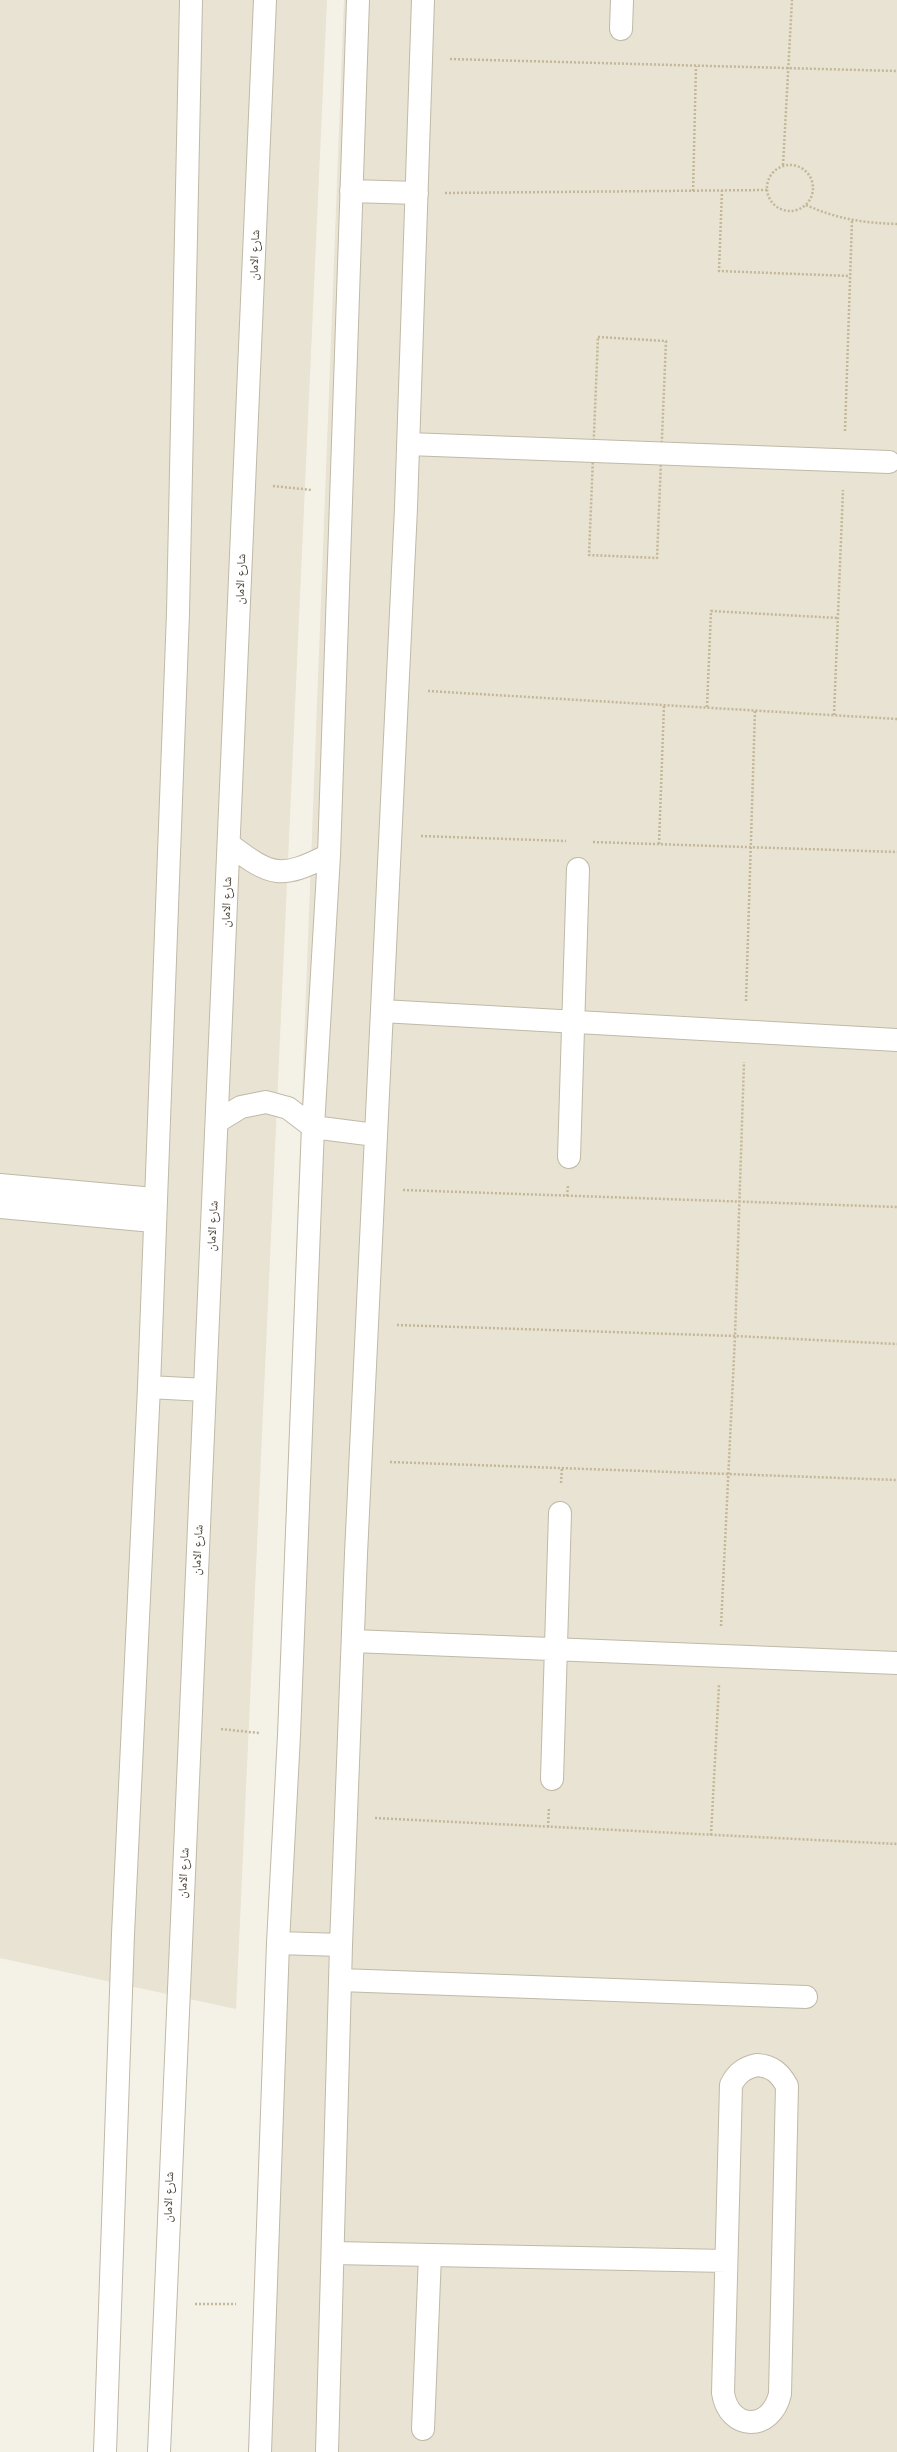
<!DOCTYPE html>
<meta charset="utf-8">
<style>
body{margin:0}
canvas{display:block;background:#f4f1e6}
</style>
<canvas width="897" height="2452"></canvas>
<script>
const context = document.querySelector('canvas').getContext('2d');
context.lineJoin = 'round';
function fill(path, color) { context.fillStyle = color; context.fill(path, 'evenodd'); }
function stroke(path, color, width, dash) { context.strokeStyle = color; context.lineWidth = width; context.lineCap = dash ? 'butt' : 'round'; context.setLineDash(dash || []); context.stroke(path); }
function write(font, color, halo, rows, align = 'center') {
  context.font = font + ' Helvetica,"Noto Naskh Arabic",sans-serif'; context.lineWidth = 4; context.setLineDash([]); context.textBaseline = 'middle'; context.strokeStyle = halo; context.fillStyle = color; for (const [text, x, y, turn = 0] of rows) {
    context.save(); context.translate(x, y); context.rotate((+turn || 0) * Math.PI / 180); context.textAlign = isNaN(turn) ? turn : align; if (halo) context.strokeText(text, 0, 0); context.fillText(text, 0, 0); context.restore();
  }
}
fill(new Path2D(`
 M0,0H327L236,2009L0,1958Z
 M344,0H897V2452H250Z`), '#e9e3d3');
const minor = new Path2D(`
 M621,29L622,0
 M351,191L417,193
 M408,444L889,462
 M230,845C272,877 281,879 329,855
 M382,1011L897,1040
 M218,1121L241,1107L266,1102L288,1108L313,1127L375,1135
 M569,1157L578,869
 M0,1185L154,1199
 M0,1207L153,1221
 M149,1387L205,1390
 M353,1641L897,1663
 M552,1779L560,1513
 M278,1943L341,1945
 M340,1980L806,1997
 M757,2065C772,2066 780,2073 787,2086L780,2394C771,2432 729,2431 723,2393L731,2085C737,2073 744,2068 757,2065Z
 M333,2253L726,2261
 M423,2429L430,2255
 M105,2452L123,1934L149,1387L178,613L191,0
 M159,2452L265,0
 M260,2452L278,1943L289,1735L313,1127L329,855L358,0
 M327,2452L341,1945L356,1554L406,508L423,0`);
stroke(minor, '#c1b9a8', 24);
stroke(new Path2D(`
 M450,59L897,71
 M783,165L792,0
 M767 188a23 23 0 1 1 46 0a23 23 0 1 1-46 0Z
 M722,190L719,271L850,276
 M693,191L696,66
 M445,193L767,190
 M806,205C837,219 864,223 897,224
 M598,337L666,341L657,558L589,555Z
 M845,431L852,221
 M273,486L312,490
 M428,691L897,719
 M707,707L711,611L838,618
 M834,715L843,490
 M421,836L566,841
 M593,842L897,852
 M659,844L664,705
 M746,1001L755,710
 M403,1190L897,1207
 M567,1196L568,1186
 M397,1325L735,1336L897,1344
 M390,1462L897,1480
 M561,1483L562,1468
 M721,1626L735,1336L744,1062
 M221,1729L259,1733
 M375,1818L897,1844
 M548,1827L549,1807
 M711,1835L719,1685
 M195,2304H236`), '#c4b798', 2.5, [2, 2]);
stroke(minor, '#fff', 22);
write('12px', '#484134', '#fff', [
 ["شارع الامان",255,255,-88],
 ["شارع الامان",241,579,-88],
 ["شارع الامان",227,902,-88],
 ["شارع الامان",213,1226,-87],
 ["شارع الامان",198,1550,-87],
 ["شارع الامان",184,1873,-87],
 ["شارع الامان",169,2197,-88]
]);
</script>
